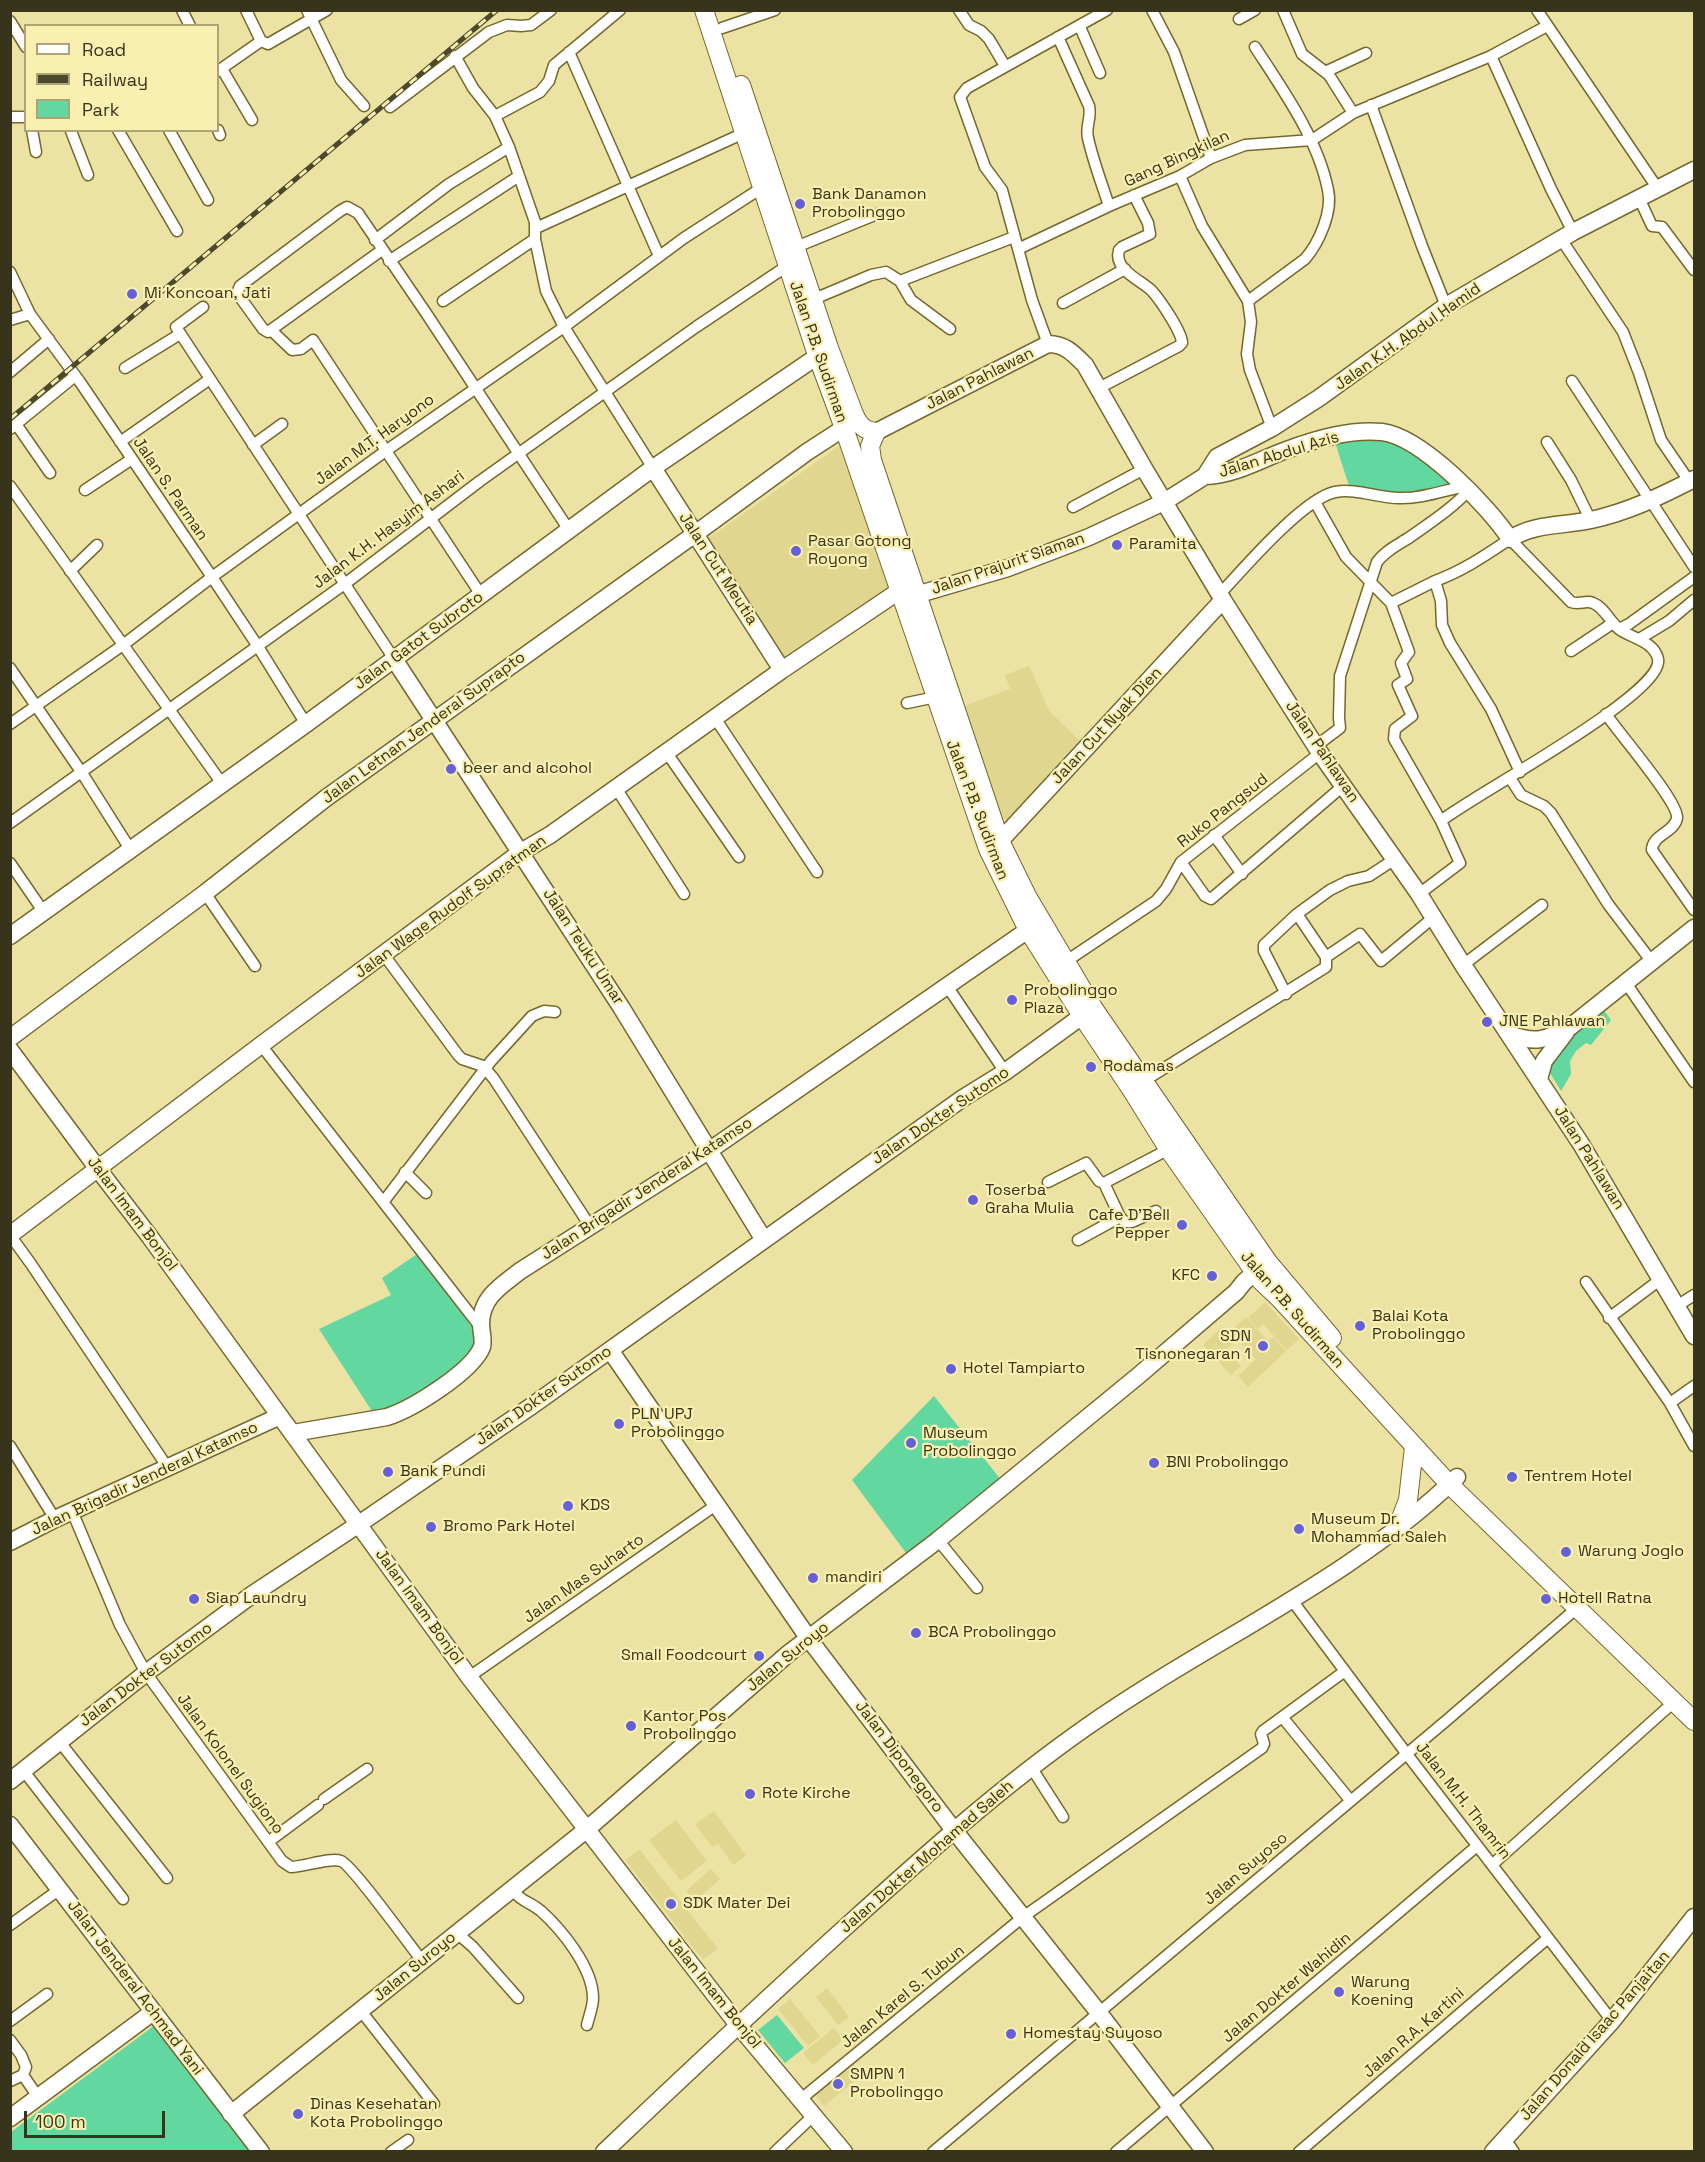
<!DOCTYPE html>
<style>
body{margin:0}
#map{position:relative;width:1705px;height:2162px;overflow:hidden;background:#ebe2a3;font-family:"Space Grotesk",sans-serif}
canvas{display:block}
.frame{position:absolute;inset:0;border:12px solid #38341b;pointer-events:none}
.legend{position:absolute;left:24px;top:24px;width:195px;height:108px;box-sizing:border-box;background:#f9efb0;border:2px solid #aca474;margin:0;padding:8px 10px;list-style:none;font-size:18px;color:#38341b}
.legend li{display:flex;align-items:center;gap:12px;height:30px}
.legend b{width:30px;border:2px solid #aca474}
.scale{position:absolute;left:24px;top:2111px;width:141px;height:27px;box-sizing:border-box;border:3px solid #38341b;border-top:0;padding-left:8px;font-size:18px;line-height:21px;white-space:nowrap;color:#38341b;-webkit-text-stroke:4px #f9efb0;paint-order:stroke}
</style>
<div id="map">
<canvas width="1705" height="2162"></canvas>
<div class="frame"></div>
<ul class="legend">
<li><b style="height:8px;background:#fff"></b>Road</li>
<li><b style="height:8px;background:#4c482b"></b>Railway</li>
<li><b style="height:16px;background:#63d7a0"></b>Park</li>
</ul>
<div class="scale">100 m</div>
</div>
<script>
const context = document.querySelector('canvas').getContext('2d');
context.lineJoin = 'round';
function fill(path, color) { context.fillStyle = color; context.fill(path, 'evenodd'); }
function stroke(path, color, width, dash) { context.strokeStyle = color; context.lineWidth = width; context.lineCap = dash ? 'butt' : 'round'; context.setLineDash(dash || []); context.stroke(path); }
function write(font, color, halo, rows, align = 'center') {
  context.font = font + ' "Space Grotesk",sans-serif'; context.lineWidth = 4.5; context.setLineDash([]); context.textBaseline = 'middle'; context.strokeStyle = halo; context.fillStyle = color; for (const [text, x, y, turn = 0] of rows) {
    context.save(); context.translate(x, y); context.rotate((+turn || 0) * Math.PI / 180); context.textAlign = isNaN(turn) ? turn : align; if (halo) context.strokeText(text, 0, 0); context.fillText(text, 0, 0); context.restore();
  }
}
fill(new Path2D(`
 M842,444L892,589L784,661L706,540Z
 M1029,666L1050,712L1083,744L1014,822L998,817L962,707L1010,689L1005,675Z
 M1265,1302L1299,1339L1287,1350L1263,1324L1258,1329L1248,1318Z
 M1246,1317L1268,1341L1273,1337L1286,1351L1248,1387L1238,1376L1256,1359L1230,1332Z
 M1222,1327L1235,1341L1226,1350L1241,1366L1231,1375L1203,1345Z
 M714,1811L746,1856L733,1865L718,1843L712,1847L695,1824Z
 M676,1820L707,1861L681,1881L649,1840Z
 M639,1849L718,1949L703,1960L625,1860Z
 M711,1869L720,1879L695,1901L686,1891Z
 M827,1988L849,2017L838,2025L816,1997Z
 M790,1999L820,2036L808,2046L778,2009Z
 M834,2028L843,2040L813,2065L803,2053Z
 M853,2063L862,2075L824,2106L814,2093Z`), '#e1d68f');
fill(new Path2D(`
 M1384,436L1457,482L1409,493H1389L1349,486L1334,439Z
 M1602,1008L1611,1020L1591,1045L1586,1043L1576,1051L1570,1061L1571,1074L1561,1091L1550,1073L1549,1064L1553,1052Z
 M420,1252L482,1342L468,1365L377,1419L319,1329L391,1295L382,1278Z
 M934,1396L1002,1481L909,1557L852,1480Z
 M777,2015L804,2048L785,2063L758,2030Z
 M155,2025L250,2151L11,2152V2132Z`), '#63d7a0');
const street = new Path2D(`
 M182,10L190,26
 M246,10L261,41L268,44L327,10
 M307,10L341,80L364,106
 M959,10L969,25L981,31L989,39L1005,66
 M1152,10L1174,52L1211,158
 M1283,10L1302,54L1329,75L1353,113
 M1537,10L1658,189
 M1239,19L1255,10
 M10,21L26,47
 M1080,27L1100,73
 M722,28L775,10
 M1058,37L1089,106C1092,117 1085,127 1088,138C1093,161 1102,184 1109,206
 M569,52L659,256
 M455,56L473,88L495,116L509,147L535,222V239L546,291L564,327L653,468
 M1491,56L1551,189L1573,232
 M222,69L252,120
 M218,71L261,41
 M1325,72L1366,53
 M1371,105L1422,246L1446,306
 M390,107L489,32L507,25L521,26L531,25L551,10
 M495,116L540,92L549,81L554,65L620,10
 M10,117H26
 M32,130L36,152
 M118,130L177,231
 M169,130L208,200
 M218,130L220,135
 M71,131L88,175
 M1180,176L1202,226L1248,301L1251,322L1247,354L1250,370L1272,428
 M1639,198L1652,226L1662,227L1694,270
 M536,228L744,133
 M1561,239L1623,332L1639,373L1661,440L1689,481
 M375,240L449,184L509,147
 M796,247L877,214
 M1018,249L1109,206L1180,176L1211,158L1245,145L1312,140L1353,113L1491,56L1547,26
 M382,250L268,332L263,329L237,293L240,286L340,211L347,207L358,213L426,313L569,530
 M389,261L519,176
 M10,272L30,314L80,382L212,577L257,645L306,724
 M814,299L871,275L886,272L900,281
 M443,301L535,239
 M1248,301L1305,259C1319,243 1333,211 1328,190C1318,139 1283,90 1255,47
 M1063,303L1125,269
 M203,307L176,327L394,659
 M10,320L30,314
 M950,329L911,300L900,281L1014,237
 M271,330L292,350L301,349L313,340L481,595
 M1048,344L1032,300L1002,190L985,167L960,97L967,88L1107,10
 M125,368L180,334
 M10,372L49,339
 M1572,381L1694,567
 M1099,388L1179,346L1182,343C1182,332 1160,300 1152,291C1141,280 1113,270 1119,250L1122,247L1150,234L1148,223L1134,195
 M16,424L50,473
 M10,429L75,376
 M120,442L210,379
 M1547,442L1571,480L1591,521
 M253,445L282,424
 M10,486L223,785
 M85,490L132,459
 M1315,502L1346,557L1391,603L1409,652L1401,663L1407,679L1398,685L1412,716L1395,729L1394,739L1441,821
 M1073,507L1144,469
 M70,571L97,545
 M1220,594C1243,569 1304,498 1335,492C1357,488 1377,498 1399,498C1421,499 1445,490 1466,486
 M1391,603L1435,581
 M1619,629L1629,624L1694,577
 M1639,639L1669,621L1694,600
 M1571,651L1613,623
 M10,668L82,773L130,849
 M907,703L936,697
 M1606,714C1617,731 1679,802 1677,818C1675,832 1652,835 1652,850L1694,910
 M715,718L817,872
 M10,724L123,645L212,577L387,450L564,327L684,238L763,187
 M1316,746L1340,728L1339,718L1340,676L1377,562C1386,550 1398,545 1410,537C1431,522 1453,508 1470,489
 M667,753L739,857
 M1510,778L1521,795L1544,806L1551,813L1608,904L1652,962
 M616,788L684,894
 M10,823L346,583L480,481L696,327L790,264
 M1214,835L1242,874
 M1181,862L1205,896L1211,899L1343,786
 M10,863L43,911
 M205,893L255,966
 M1419,894L1460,863L1441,821C1471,796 1665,694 1658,659C1654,641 1631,638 1619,629C1610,622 1604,607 1593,603C1586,600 1579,605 1571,602L1510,539C1486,555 1463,571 1435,581L1441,601L1442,625L1450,643L1491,709L1520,772
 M384,955L458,1055L462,1059L483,1066L494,1079L590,1226
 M1326,957L1360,934L1381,961L1434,917
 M1065,962L1156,901L1166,889L1181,862L1320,753
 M1463,965L1542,905
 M1626,983L1694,1082
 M947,986L1005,1072
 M1286,994L1264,951V945L1297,914L1330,890L1348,881L1369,876L1395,859
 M261,1045L481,1328
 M1139,1084L1326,967V957L1297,914
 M405,1172L426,1193
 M1048,1182L1086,1163L1099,1181L1104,1183L1173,1147
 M1104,1183L1120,1217L1125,1222H1132L1156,1211
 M384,1201L491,1061L532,1016L544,1011L555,1012
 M10,1235L31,1264L168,1468
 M1078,1240L1120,1217
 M1586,1282L1670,1403L1694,1446
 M1677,1306L1694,1295
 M1609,1318L1661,1279
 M1670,1403L1694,1386
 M10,1446L55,1519
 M72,1511L120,1625L146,1673L282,1861L291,1867C304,1867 330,1857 341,1861C352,1865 411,1947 423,1962
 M938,1540L977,1588
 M1291,1599L1406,1753L1612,2021
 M469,1677L716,1505
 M1283,1718L1350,1800
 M59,1741L167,1878
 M1031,1767L1063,1817
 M23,1770L123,1899
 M324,1799L367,1769
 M268,1842L318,1805
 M1493,1864L1675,1701
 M512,1889C521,1902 529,1901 541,1911C562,1930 593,1968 593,1998C593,2007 589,2016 587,2025
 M10,1925L60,1889
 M457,1933L473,1947L518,1998
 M361,2011L434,2104
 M10,2021L47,1994
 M10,2040L21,2055L26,2067L23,2075L10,2081
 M23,2075L38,2097
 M801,2099L1023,1917L1262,1748L1264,1744L1261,1734L1263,1731L1345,1671
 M1505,2139L1514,2152
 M391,2152L408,2140
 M775,2152L814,2115
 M933,2152L1447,1720L1577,1608
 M1116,2152L1477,1846
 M1299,2152L1548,1938`);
const secondary = new Path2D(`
 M876,432L1048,344C1065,344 1073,353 1085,365L1145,470L1223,600L1320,753L1419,894L1463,965L1581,1144L1694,1336
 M653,468L782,670
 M1205,476C1237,475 1262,458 1292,448C1319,438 1353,429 1382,432C1422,437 1488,506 1510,539C1534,523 1564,526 1591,520C1628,512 1661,496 1694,479
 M916,595L1008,568L1089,537L1164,502L1205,476L1217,457L1272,428L1319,398L1446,306L1573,232L1694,170
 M394,659L621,1007L764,1240
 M992,846L1000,841L1223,600
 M10,936L306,724L653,468L828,349
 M1509,1034C1536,1044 1545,1040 1570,1027L1694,928
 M10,1038L205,893L326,798L695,534L807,452L844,428
 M10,1050L98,1169L150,1237L469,1677L738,2025L844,2152
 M1539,1079L1544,1061L1566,1032
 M10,1235L261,1045L521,852L550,835L782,670L899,591
 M610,1350L809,1639L953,1829L1099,2013L1205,2152
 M293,1433L387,1417C412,1409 472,1372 482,1347C484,1340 481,1331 481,1324C481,1297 501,1286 520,1271L710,1150L1028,930
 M10,1542L55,1519L280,1416
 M10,1781L146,1673L253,1594L359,1524L533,1405L963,1098L1005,1072L1082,1016
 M10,1825L261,2152
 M231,2114L586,1830L789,1653L938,1540L1138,1376L1236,1292L1244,1282L1264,1264
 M10,2118L153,2012
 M604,2152C685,2075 766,1999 849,1924C925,1855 1001,1787 1085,1728C1207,1642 1349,1581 1457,1477
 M1493,2152L1612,2021L1694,1917`);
const primary = new Path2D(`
 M704,10L817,355L844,428L988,849L1028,930L1082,1016L1131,1089L1169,1150L1261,1281L1280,1299L1449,1484L1694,1721
 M741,85L829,348L854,414C859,425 863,430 876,432L870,446L872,460L1000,841L1027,896L1094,1009L1268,1262L1332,1338
 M1398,1526L1408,1500L1414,1447`);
stroke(street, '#73692d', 13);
stroke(secondary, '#73692d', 19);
stroke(primary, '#73692d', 20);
stroke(street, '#fff', 10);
stroke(secondary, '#fff', 16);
stroke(primary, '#fff', 18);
const rail = new Path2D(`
 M10,419L497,10`);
stroke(rail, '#4c482b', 5);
stroke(rail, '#f9efb0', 3, [9]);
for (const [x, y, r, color] of [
 [800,204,6,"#6460d9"],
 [132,294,6,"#6460d9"],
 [1117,545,6,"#6460d9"],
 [796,551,6,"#6460d9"],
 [451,769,6,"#6460d9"],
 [1012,1000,6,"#6460d9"],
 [1487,1022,6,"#6460d9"],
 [1091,1067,6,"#6460d9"],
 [973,1200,6,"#6460d9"],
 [1182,1225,6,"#6460d9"],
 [1212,1276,6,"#6460d9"],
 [1360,1326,6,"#6460d9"],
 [1263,1346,6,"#6460d9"],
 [951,1369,6,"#6460d9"],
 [619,1424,6,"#6460d9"],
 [911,1443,6,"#6460d9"],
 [1154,1463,6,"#6460d9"],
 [388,1472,6,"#6460d9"],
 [1512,1477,6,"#6460d9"],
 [568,1506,6,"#6460d9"],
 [431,1527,6,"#6460d9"],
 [1299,1529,6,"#6460d9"],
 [1566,1552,6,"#6460d9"],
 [813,1578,6,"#6460d9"],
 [194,1599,6,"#6460d9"],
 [1546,1599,6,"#6460d9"],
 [916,1633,6,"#6460d9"],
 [759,1656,6,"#6460d9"],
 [631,1726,6,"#6460d9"],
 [750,1794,6,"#6460d9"],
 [671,1904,6,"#6460d9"],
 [1339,1992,6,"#6460d9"],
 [1011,2034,6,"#6460d9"],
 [838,2084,6,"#6460d9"],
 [298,2114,6,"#6460d9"]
]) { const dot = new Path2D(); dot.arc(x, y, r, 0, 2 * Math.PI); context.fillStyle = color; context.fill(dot); stroke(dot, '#f9efb0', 2); }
write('16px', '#38341b', '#f9efb0', [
 ["Gang Bingkilan",1177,159,-25],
 ["Jalan K.H. Abdul Hamid",1408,337,-35],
 ["Jalan P.B. Sudirman",818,352,71],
 ["Jalan Pahlawan",980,379,-27],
 ["Jalan M.T. Haryono",375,440,-36],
 ["Jalan Abdul Azis",1279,455,-17],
 ["Jalan S. Parman",170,489,56],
 ["Jalan K.H. Hasyim Ashari",389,530,-37],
 ["Jalan Prajurit Siaman",1008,564,-19],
 ["Jalan Cut Meutia",718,569,57],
 ["Jalan Gatot Subroto",419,641,-36],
 ["Jalan Cut Nyak Dien",1107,726,-47],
 ["Jalan Letnan Jenderal Suprapto",424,728,-36],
 ["Jalan Pahlawan",1322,752,56],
 ["Jalan P.B. Sudirman",977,810,69],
 ["Ruko Pangsud",1223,811,-38],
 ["Jalan Wage Rudolf Supratman",451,907,-36],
 ["Jalan Teuku Umar",583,947,57],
 ["Jalan Dokter Sutomo",941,1116,-34],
 ["Jalan Pahlawan",1589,1158,58],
 ["Jalan Brigadir Jenderal Katamso",647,1189,-33],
 ["Jalan Imam Bonjol",132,1214,53],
 ["Jalan P.B. Sudirman",1292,1310,49],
 ["Jalan Dokter Sutomo",544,1396,-35],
 ["Jalan Brigadir Jenderal Katamso",145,1479,-25],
 ["Jalan Mas Suharto",584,1579,-35],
 ["Jalan Imam Bonjol",419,1607,54],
 ["Jalan Suroyo",788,1657,-39],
 ["Jalan Dokter Sutomo",146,1675,-37],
 ["Jalan Diponegoro",899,1757,53],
 ["Jalan Kolonel Sugiono",230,1764,54],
 ["Jalan M.H. Thamrin",1463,1801,52],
 ["Jalan Dokter Mohamad Saleh",927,1857,-41],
 ["Jalan Suyoso",1246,1869,-40],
 ["Jalan Suroyo",415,1967,-39],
 ["Jalan Jenderal Achmad Yani",135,1988,53],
 ["Jalan Dokter Wahidin",1287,1988,-40],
 ["Jalan Imam Bonjol",714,1993,51],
 ["Jalan Karel S. Tubun",903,1997,-39],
 ["Jalan R.A. Kartini",1414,2033,-41],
 ["Jalan Donald Isaac Panjaitan",1595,2036,-49]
]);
write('16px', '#38341b', '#f9efb0', [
 ["Bank Danamon",812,195],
 ["Probolinggo",812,213],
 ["Mi Koncoan, Jati",144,294],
 ["Pasar Gotong",808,542],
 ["Royong",808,560],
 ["Paramita",1129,545],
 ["beer and alcohol",463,769],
 ["Probolinggo",1024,991],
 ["Plaza",1024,1009],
 ["JNE Pahlawan",1499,1022],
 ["Rodamas",1103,1067],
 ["Toserba",985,1191],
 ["Graha Mulia",985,1209],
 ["Cafe D'Bell",1170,1216,"right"],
 ["Pepper",1170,1234,"right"],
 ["KFC",1200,1276,"right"],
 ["Balai Kota",1372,1317],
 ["Probolinggo",1372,1335],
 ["SDN",1251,1337,"right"],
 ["Tisnonegaran 1",1251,1355,"right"],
 ["Hotel Tampiarto",963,1369],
 ["PLN UPJ",631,1415],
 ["Probolinggo",631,1433],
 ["Museum",923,1434],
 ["Probolinggo",923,1452],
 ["BNI Probolinggo",1166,1463],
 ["Bank Pundi",400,1472],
 ["Tentrem Hotel",1524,1477],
 ["KDS",580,1506],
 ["Museum Dr.",1311,1520],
 ["Mohammad Saleh",1311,1538],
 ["Bromo Park Hotel",443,1527],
 ["Warung Joglo",1578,1552],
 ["mandiri",825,1578],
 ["Siap Laundry",206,1599],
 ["Hotell Ratna",1558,1599],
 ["BCA Probolinggo",928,1633],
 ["Small Foodcourt",747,1656,"right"],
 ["Kantor Pos",643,1717],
 ["Probolinggo",643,1735],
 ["Rote Kirche",762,1794],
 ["SDK Mater Dei",683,1904],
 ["Warung",1351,1983],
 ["Koening",1351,2001],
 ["Homestay Suyoso",1023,2034],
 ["SMPN 1",850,2075],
 ["Probolinggo",850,2093],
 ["Dinas Kesehatan",310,2105],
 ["Kota Probolinggo",310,2123]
], 'left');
</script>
